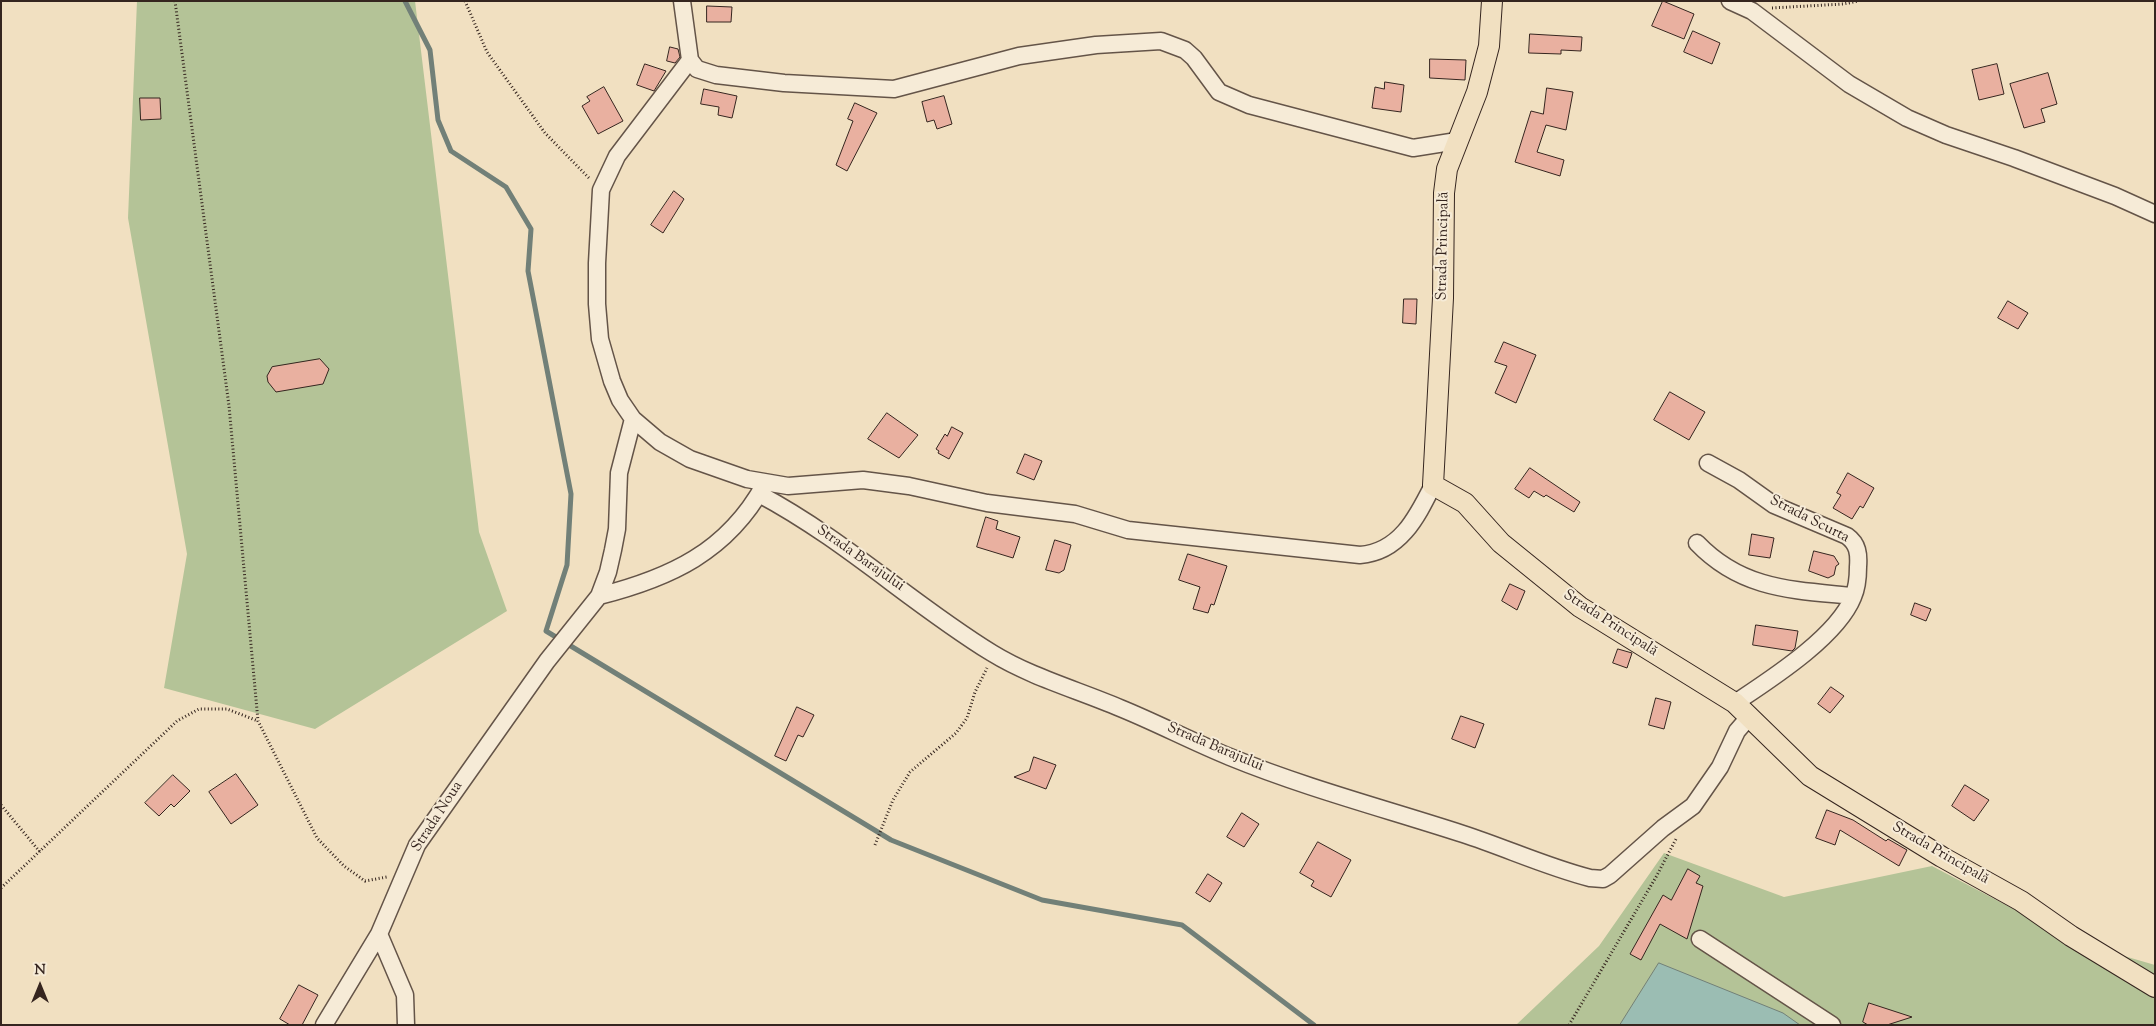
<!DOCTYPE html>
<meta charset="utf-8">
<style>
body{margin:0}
#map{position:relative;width:2156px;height:1026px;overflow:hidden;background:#f1e0c1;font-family:"Sorts Mill Goudy",serif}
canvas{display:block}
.frame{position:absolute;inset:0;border:2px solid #35251f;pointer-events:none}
.north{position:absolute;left:15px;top:961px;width:50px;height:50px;-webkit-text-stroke:4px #f6ebd7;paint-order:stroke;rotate:0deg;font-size:14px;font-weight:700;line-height:20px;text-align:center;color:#35251f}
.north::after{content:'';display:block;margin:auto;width:18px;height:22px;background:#35251f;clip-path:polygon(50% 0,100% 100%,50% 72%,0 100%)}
</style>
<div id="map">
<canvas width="2156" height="1026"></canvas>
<div class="frame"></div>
<div class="north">N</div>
</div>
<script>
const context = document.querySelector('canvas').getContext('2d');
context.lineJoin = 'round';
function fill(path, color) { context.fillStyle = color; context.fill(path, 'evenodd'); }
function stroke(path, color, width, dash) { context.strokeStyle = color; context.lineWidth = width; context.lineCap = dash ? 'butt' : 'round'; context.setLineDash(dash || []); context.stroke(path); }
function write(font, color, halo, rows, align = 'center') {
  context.font = font + ' "Sorts Mill Goudy",serif'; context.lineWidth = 4; context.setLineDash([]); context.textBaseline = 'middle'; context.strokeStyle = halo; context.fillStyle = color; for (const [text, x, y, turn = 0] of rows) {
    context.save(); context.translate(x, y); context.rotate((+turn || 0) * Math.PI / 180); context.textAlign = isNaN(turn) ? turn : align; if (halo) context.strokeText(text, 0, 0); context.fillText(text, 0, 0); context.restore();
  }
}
fill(new Path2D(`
 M137,1H415L479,532L507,611L315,729L164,688L187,554L128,218Z
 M1664,853L1784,897L1932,866L2076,942L2155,965V1025H1516L1599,946Z`), '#b4c397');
const water = new Path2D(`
 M1659,963L1783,1013L1800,1025H1620Z`);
fill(water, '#9bbdb3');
stroke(water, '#728078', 1);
stroke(new Path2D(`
 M405,1L430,50L438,120L451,151L506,187L531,229L528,271L571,494L567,565L546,631L891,840L1042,900L1182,925L1314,1025`), '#728078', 5);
const building = new Path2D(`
 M1663,1L1694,14L1684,39L1652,26Z
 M707,6L732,7L731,22H707Z
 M1693,31L1720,43L1712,64L1684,52Z
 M1530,34L1582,37L1581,51L1561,50V54L1529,53Z
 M670,47L678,49L680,57L675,63L667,61Z
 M1430,59L1466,60L1465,80L1430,78Z
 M645,64L666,71L654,91L637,85Z
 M1997,64L2004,94L1979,100L1972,70Z
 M2048,73L2057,104L2041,109L2045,122L2024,128L2010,84Z
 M1385,82L1404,85L1401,112L1372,108L1375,87L1384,89Z
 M604,87L623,121L598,134L582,106L590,101L587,97Z
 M1547,88L1573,92L1566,130L1546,125L1537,152L1564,160L1560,176L1515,162L1531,111L1543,114Z
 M704,89L737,96L732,118L718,115L719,107L701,104Z
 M944,96L952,124L937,129L934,120L927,122L922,102Z
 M140,98H160L161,119L141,120Z
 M855,103L877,113L847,171L836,165L853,121L848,119Z
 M674,191L684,199L663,233L651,225Z
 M1404,299H1417L1416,324L1403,323Z
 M2008,301L2028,313L2018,329L1998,318Z
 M1504,342L1536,355L1516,403L1495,393L1507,366L1495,362Z
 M320,359L329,369L323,384L276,392L268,382L267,376L272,367Z
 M1670,392L1705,412L1689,440L1654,420Z
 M887,413L918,435L899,458L868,439Z
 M952,427L963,433L949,459L938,453L939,451L936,449L945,434L947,436Z
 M1025,454L1042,461L1034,480L1017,473Z
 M1530,468L1580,502L1574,512L1546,495L1544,497L1534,491L1529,498L1515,489Z
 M1848,473L1874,488L1863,508L1860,506L1852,519L1833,508L1841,495L1837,493Z
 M986,517L998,521L996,529L1020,537L1013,558L977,547Z
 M1752,534L1774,538L1770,558L1749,555Z
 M1055,540L1071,545L1064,570L1059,573L1046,570Z
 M1814,551L1834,556L1839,564L1836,566L1834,575L1828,578L1809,571Z
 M1188,554L1227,566L1214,605L1211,604L1208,613L1193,609L1200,587L1179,580Z
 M1510,584L1525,591L1517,610L1502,601Z
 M1915,603L1931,609L1926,621L1911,615Z
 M1756,625L1798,631L1795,648L1792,651L1753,645Z
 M1618,649L1632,653L1627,668L1613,663Z
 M1831,687L1844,696L1830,713L1818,704Z
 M1656,698L1671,702L1664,729L1649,725Z
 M797,707L814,715L803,737L798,735L786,761L775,756Z
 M1461,716L1484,724L1475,748L1452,739Z
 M1034,757L1056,765L1046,789L1014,777L1029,771Z
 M236,774L258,805L231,824L209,792Z
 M173,775L190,791L174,807L171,804L159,816L145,803Z
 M1965,785L1989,800L1974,821L1952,806Z
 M1827,810L1853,820L1886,841L1888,839L1907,850L1899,866L1840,830L1835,845L1816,838Z
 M1242,813L1259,824L1244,847L1227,837Z
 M1318,842L1351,860L1331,897L1311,886L1314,881L1300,873Z
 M1688,869L1700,876L1696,883L1703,886L1687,939L1660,924L1641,960L1630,954L1663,895L1671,900Z
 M1208,874L1222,883L1210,902L1196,893Z
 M299,985L318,995L302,1025H290L280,1019Z
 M1869,1003L1912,1017L1887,1025H1868L1863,1022Z`);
fill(building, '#e9b0a0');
stroke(building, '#35251f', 1);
const minor = new Path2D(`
 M682,1L690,60L697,69L716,75L784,83L894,89L1019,56L1096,45L1161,41L1185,50L1194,58L1219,92L1249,105L1413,148L1457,141
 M1730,1L1752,11L1849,84L1907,118L1946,135L2014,158L2115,196L2155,214
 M690,60L617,156L601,190L597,263V304L600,339L612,381L620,400L633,419L660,442L690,459L747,479L788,486L863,480L909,486L987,503L1075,514L1128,530L1360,555C1400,552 1417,517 1433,485
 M1708,463L1739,480L1774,505L1847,536C1858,544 1859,554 1858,567C1858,576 1857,588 1853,597C1837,637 1771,679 1735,703
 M759,494C844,539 912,604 992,653C1031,677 1078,690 1120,708C1157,723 1193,742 1230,757C1306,788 1386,809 1463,834C1506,848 1547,867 1590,878L1603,879L1610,875L1663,828L1693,806L1720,767L1737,731L1750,716
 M1697,543C1742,590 1793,590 1853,596
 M599,596C670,578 727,552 764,485
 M379,934L405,995L406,1025
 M1700,939L1832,1025
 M324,1025L379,934L417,845L547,661L599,596L608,572L613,550L617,529L619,473L633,419`);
const major = new Path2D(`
 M1492,1L1489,46L1477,92L1447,169L1444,193L1443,298L1433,485L1465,503L1501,543L1580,607L1735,703L1810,776L1942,857L2021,901L2071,936L2155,987`);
stroke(minor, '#645448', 19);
stroke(major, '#35251f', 22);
stroke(new Path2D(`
 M175,1L229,406L258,721L317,838L344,866L365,881L387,877
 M465,1L487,52L545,133L590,179
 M1772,8L1843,4L1859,1
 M1,805L40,852
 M875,845L893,800L910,772L956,733L967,718L975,692L987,668
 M1,888L177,721L199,709H227L258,721
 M1569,1025L1656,877L1676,839`), '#35251f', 3, [1, 2.5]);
stroke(minor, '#f6ebd7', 16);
stroke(major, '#f1e0c1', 20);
write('15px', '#35251f', '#f6ebd7', [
 ["Strada Principală",1444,246,-89],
 ["Strada Scurta",1809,520,27],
 ["Strada Barajului",860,559,35],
 ["Strada Principală",1610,624,33],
 ["Strada Barajului",1215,748,23],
 ["Strada Noua",438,817,-57],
 ["Strada Principală",1940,854,30]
]);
</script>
